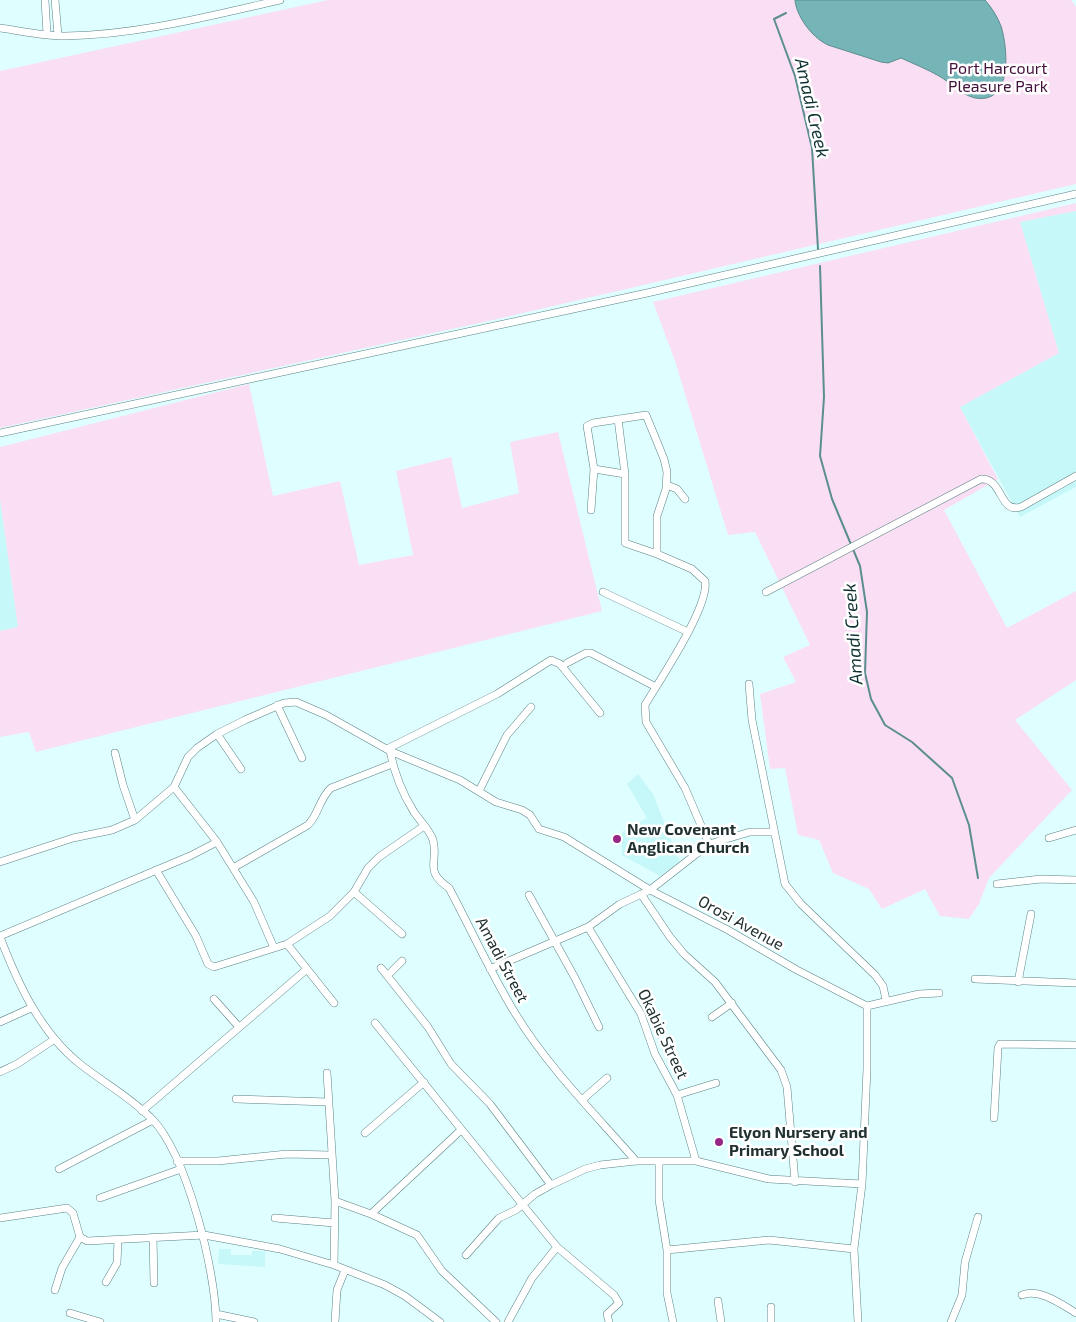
<!DOCTYPE html>
<style>
body{margin:0}
canvas{display:block;background:#defeff}
</style>
<canvas width="1076" height="1322"></canvas>
<script>
const context = document.querySelector('canvas').getContext('2d');
context.lineJoin = 'round';
function fill(path, color) { context.fillStyle = color; context.fill(path, 'evenodd'); }
function stroke(path, color, width, dash) { context.strokeStyle = color; context.lineWidth = width; context.lineCap = dash ? 'butt' : 'round'; context.setLineDash(dash || []); context.stroke(path); }
function write(font, color, halo, rows, align = 'center') {
  context.font = font + ' "Exo 2",sans-serif'; context.lineWidth = 5; context.setLineDash([]); context.textBaseline = 'middle'; context.strokeStyle = halo; context.fillStyle = color; for (const [text, x, y, turn = 0] of rows) {
    context.save(); context.translate(x, y); context.rotate((+turn || 0) * Math.PI / 180); context.textAlign = isNaN(turn) ? turn : align; if (halo) context.strokeText(text, 0, 0); context.fillText(text, 0, 0); context.restore();
  }
}
fill(new Path2D(`
 M1076,211V487L1020,517L960,407L1059,353L1020,222Z
 M0,499L18,627L0,631Z
 M638,774L653,794L680,862L660,876L622,855V832L647,818L627,784Z
 M219,1249H231V1255H252V1251H265V1267L218,1264Z`), '#c6f8fa');
fill(new Path2D(`
 M328,0H1071L1076,7V184L502,318L0,428V71Z
 M1076,203V211L1020,222L1059,353L960,407L998,479L944,510L1007,628L1076,591V680L1015,720L1072,790L989,878L979,904L969,919L940,916L925,889L882,909L869,889L833,873L819,840L798,835L785,768L770,769L760,694L796,682L783,657L810,645L755,532L728,535L675,361L653,302Z
 M249,384L273,496L340,481L359,565L413,555L396,471L451,457L462,508L519,493L510,442L558,432L602,611L36,752L29,732L0,737V631L18,627L0,499V447Z`), '#fadff4');
const water = new Path2D(`
 M795,0H985C992,8 997,16 1001,26C1008,48 1013,105 975,98C962,95 951,83 939,76C927,69 914,64 901,58L888,63L881,62L828,45C811,37 796,15 795,0Z`);
fill(water, '#75b5b7');
stroke(water, '#5c8d8f', 1);
stroke(new Path2D(`
 M786,13L774,19L795,76L812,148L818,249
 M820,266L824,397L820,456L832,499L860,566L867,612L865,673L871,699L885,725L912,742L952,778L969,825L978,878`), '#5c8d8f', 2);
const street = new Path2D(`
 M45,0L47,34
 M55,0L58,35
 M0,28C21,31 43,36 65,36C138,35 209,16 280,0
 M618,419L625,474V543L657,554L692,569L705,581C710,606 659,681 645,705L646,722L685,788L709,844
 M0,433L647,293L1076,194
 M594,469L625,474
 M667,485L677,489L685,499
 M591,510L594,469L587,426L593,423L646,415L664,459L667,472L666,489L657,516V554
 M603,592L688,632
 M766,592L981,479C1003,478 999,514 1021,507L1076,476
 M567,663L586,653H591L656,687
 M749,684L752,720L785,884L801,904L875,975L883,986L886,1000
 M277,705L302,758
 M217,734L241,769
 M387,749L497,694L551,660L560,664L600,713
 M390,751C394,772 402,793 414,812C420,821 430,830 433,840C439,863 423,870 449,888C471,929 490,972 515,1013C547,1066 595,1114 636,1161
 M115,753L123,785L135,820
 M174,787L217,842L254,902L274,948
 M479,791L507,735L531,707
 M1049,838L1076,830
 M0,862L73,838L112,830L135,820L174,787L188,757L197,748L217,734L245,720L284,703L296,702L326,715L390,751L460,780L496,802L522,810L530,815L539,829L564,837L650,890L728,930L797,970L867,1006V1069L862,1184L854,1249L858,1322
 M233,868L308,825C319,814 319,799 331,788L392,764
 M156,870L196,936L208,964L214,967L287,944L330,916L354,892L368,868L379,857L424,826
 M997,884L1041,879L1076,880
 M354,892L402,934
 M641,894L670,937L684,954L715,982L781,1070L787,1087L795,1182
 M529,895L575,978L599,1027
 M588,927L641,1014L655,1054L677,1095L696,1161
 M0,936L190,856L217,842
 M0,937C18,984 40,1032 80,1064C104,1083 130,1097 152,1119C187,1155 216,1272 216,1322
 M287,944L334,1003
 M381,968L428,1027L451,1064L490,1104L551,1185
 M490,969L588,927L620,904L650,890L709,844L750,832H773
 M388,975L402,961
 M975,979L1076,983
 M1018,982L1031,914
 M214,999L239,1027
 M867,1006L919,994L939,993
 M712,1017L732,1003
 M0,1022L31,1008
 M375,1023L557,1247L614,1295L619,1303L607,1314L609,1322
 M0,1072L17,1064L55,1039
 M327,1073L335,1201L334,1265
 M677,1095L716,1083
 M236,1099L328,1102
 M583,1099L607,1078
 M142,1111L307,969
 M994,1118L998,1048L1000,1044L1076,1045
 M365,1133L424,1082
 M177,1161H218L287,1154L330,1155
 M659,1161V1200L667,1250V1293L673,1322
 M59,1169L153,1120
 M100,1198L181,1169
 M335,1201L371,1214L417,1235L442,1271L496,1322
 M371,1214L461,1130
 M0,1218L67,1208L73,1213L80,1237L87,1241L204,1235L280,1249L334,1265L385,1285L405,1296L440,1322
 M275,1218L334,1223
 M153,1237L154,1283
 M667,1250L769,1240L854,1249
 M466,1255L499,1218L516,1210L535,1194L551,1185L585,1169L600,1165L636,1161H696L769,1179L862,1184
 M106,1282L117,1263L118,1240
 M55,1290L62,1268L80,1237
 M1022,1295C1040,1288 1061,1304 1076,1313
 M718,1301L721,1322
 M70,1313L100,1322
 M216,1314L254,1322
 M335,1322L337,1290L345,1270
 M508,1322L532,1278L557,1247
 M771,1322V1307
 M951,1322L962,1295L965,1262L978,1217`);
stroke(street, '#5c8182', 8);
stroke(street, '#fff', 7);
for (const [x, y, r, color] of [
 [617,839,5,"#962786"],
 [719,1142,5,"#962786"]
]) { const dot = new Path2D(); dot.arc(x, y, r, 0, 2 * Math.PI); context.fillStyle = color; context.fill(dot); stroke(dot, '#fff', 2); }
write('16px', '#43123c', '#fff', [
 ["Port Harcourt",998,69],
 ["Pleasure Park",998,87]
]);
write('bold 16px', '#213131', '#fff', [
 ["New Covenant",627,830],
 ["Anglican Church",627,848],
 ["Elyon Nursery and",729,1133],
 ["Primary School",729,1151]
], 'left');
write('16px', '#213131', '#fff', [
 ["Orosi Avenue",741,923,29],
 ["Amadi Street",502,960,62],
 ["Okabie Street",663,1034,65]
]);
write('italic 18px', '#113233', '#fff', [
 ["Amadi Creek",812,108,77],
 ["Amadi Creek",853,634,-94]
]);
</script>
